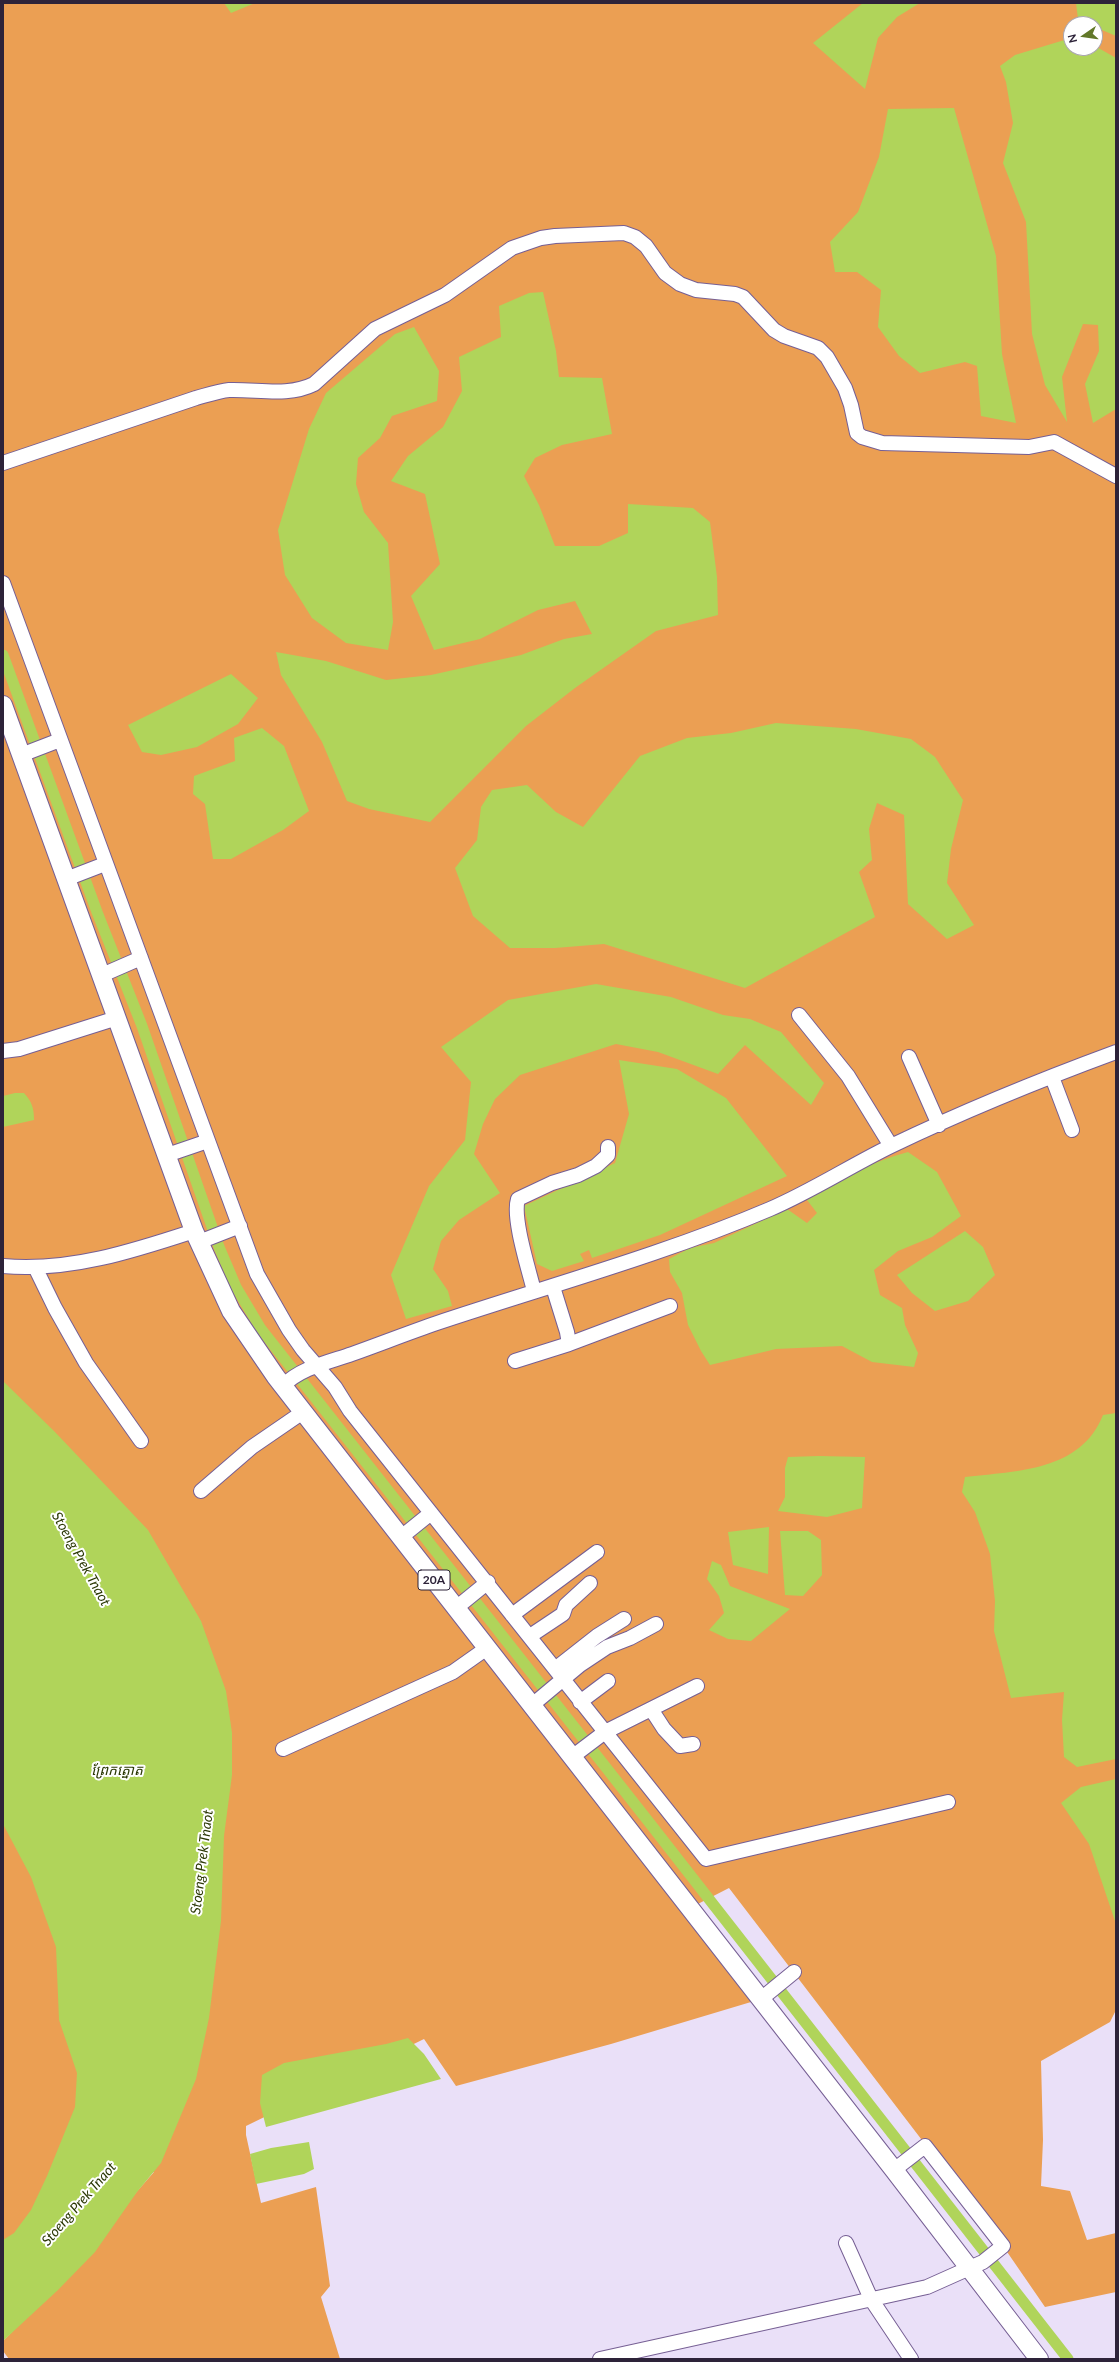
<!DOCTYPE html>
<meta charset="utf-8">
<style>
body{margin:0}
#map{position:relative;width:1119px;height:2362px;overflow:hidden;background:#eae0f8;font-family:Lato,sans-serif}
canvas{display:block}
.frame{position:absolute;inset:0;border:4px solid #2d2339;pointer-events:none}
.north{position:absolute;left:1063px;top:16px;width:40px;height:40px;box-sizing:border-box;background:#fff;border:1px solid #aba7b0;border-radius:50%;rotate:257deg;font-size:11px;font-weight:700;line-height:16px;text-align:center;color:#2d2339}
.north::after{content:'';display:block;margin:auto;width:14px;height:18px;background:#627829;clip-path:polygon(50% 0,100% 100%,50% 72%,0 100%)}
</style>
<div id="map">
<canvas width="1119" height="2362"></canvas>
<div class="frame"></div>
<div class="north">N</div>
</div>
<script>
const context = document.querySelector('canvas').getContext('2d');
context.lineJoin = 'round';
function fill(path, color) { context.fillStyle = color; context.fill(path, 'evenodd'); }
function stroke(path, color, width, dash) { context.strokeStyle = color; context.lineWidth = width; context.lineCap = dash ? 'butt' : 'round'; context.setLineDash(dash || []); context.stroke(path); }
function write(font, color, halo, rows, align = 'center') {
  context.font = font + ' Lato,"Noto Sans Khmer",sans-serif'; context.lineWidth = 4; context.setLineDash([]); context.textBaseline = 'middle'; context.strokeStyle = halo; context.fillStyle = color; for (const [text, x, y, turn = 0] of rows) {
    context.save(); context.translate(x, y); context.rotate((+turn || 0) * Math.PI / 180); context.textAlign = isNaN(turn) ? turn : align; if (halo) context.strokeText(text, 0, 0); context.fillText(text, 0, 0); context.restore();
  }
}
fill(new Path2D(`
 M3,3H1116V2010L1110,2022L1041,2061L1043,2140L1041,2186L1070,2191L1087,2240L1116,2233V2292L1045,2307L1003,2246L729,1888L690,1908L761,1999L611,2044L456,2086L424,2039L246,2126V2135L261,2203L316,2187L330,2286L321,2297L340,2359H9L3,2351V2341L22,2322L154,2172L3,2246ZM1071,24H1095V48H1071Z`), '#eb9f53');
fill(new Path2D(`
 M224,3H255L231,13Z
 M863,3H920L897,17L878,38L865,89L813,43Z
 M1076,3H1116V36L1095,27V24H1088L1078,19Z
 M1071,38V48H1095V46L1116,58V409L1093,423L1085,384L1099,351L1098,325L1083,324L1062,377L1067,422L1045,385L1032,334L1026,222L1003,163L1013,123L1006,82L1000,66L1015,55Z
 M954,108L996,256L1002,354L1016,423L981,416L977,366L965,362L920,373L899,356L878,327L881,290L857,272H835L830,242L858,212L879,157L888,109Z
 M543,292L556,351L559,377L602,378L612,434L562,445L535,458L524,476L539,505L555,546H599L628,533V504L693,508L710,522L717,577L718,615L656,631L575,688L526,726L430,822L369,809L347,801L322,742L281,675L276,652L326,661L386,680L431,675L521,655L564,639L592,634L575,601L538,610L480,639L434,650L411,596L440,564L425,494L391,481L408,456L443,427L462,391L459,357L501,337L499,306L529,293Z
 M414,327L439,371L437,401L392,416L380,438L358,458L356,484L364,512L388,543L393,622L388,650L346,643L312,618L285,575L278,530L309,429L326,393L395,334Z
 M231,674L258,698L238,724L197,747L161,755L142,752L128,725Z
 M776,723L856,729L911,739L935,757L963,800L951,849L947,883L974,925L947,939L908,904L904,815L877,803L869,829L872,860L859,872L875,917L745,988L604,944L555,948H510L473,916L455,868L477,840L481,807L492,790L527,785L556,812L583,827L640,756L687,738L731,733Z
 M262,728L284,746L309,811L283,830L231,859H213L205,804L193,794L194,776L235,761L234,738Z
 M596,984L671,997L723,1015L750,1019L781,1032L824,1083L811,1105L745,1045L718,1074L658,1052L616,1044L520,1075L495,1099L483,1124L474,1154L500,1193L459,1220L441,1241L433,1269L448,1291L452,1306L406,1319L391,1275L429,1186L465,1140L471,1082L441,1047L508,1000Z
 M619,1060L677,1069L726,1098L787,1176L660,1235L592,1258L589,1250L580,1254L584,1261L552,1271L537,1264L524,1206L615,1163L629,1114Z
 M15,1093H24C32,1102 34,1108 34,1120L3,1127V1096Z
 M908,1152L937,1172L961,1216L932,1237L898,1251L874,1270L880,1295L902,1308L905,1325L918,1353L914,1367L872,1362L842,1346L776,1349L710,1365L701,1351L688,1325L682,1293L670,1272L669,1259L690,1248L714,1243L787,1209L807,1223L817,1213L807,1200C839,1178 871,1162 908,1152Z
 M965,1231L983,1247L995,1275L968,1301L935,1311L912,1293L897,1275Z
 M3,1381L55,1432L148,1530L201,1621L226,1691L232,1733V1775L224,1836L221,1921L209,2018L196,2079L161,2163L137,2192L95,2252L58,2290L3,2341V2240L14,2233L31,2210L47,2176L75,2107L77,2073L59,2020L56,1947L31,1877L3,1824Z
 M1116,1413V1759L1077,1767L1064,1757L1062,1720L1064,1692L1011,1698L994,1631L995,1601L990,1554L975,1512L962,1492L965,1477C1017,1471 1081,1471 1103,1415Z
 M819,1456L865,1457L862,1508L827,1517L778,1511L785,1497V1468L788,1457Z
 M769,1527L768,1574L733,1565L728,1532Z
 M780,1531H808L821,1540L822,1575L803,1596L785,1595Z
 M712,1561L721,1565L730,1586L790,1609L751,1641L728,1639L709,1630L724,1613L719,1596L707,1579Z
 M1116,1779V1924L1089,1844L1061,1803L1081,1787Z
 M408,2038L424,2054L441,2079L266,2127L260,2103L262,2075L284,2063L386,2044Z
 M309,2142L314,2169L304,2174L256,2184L250,2154L271,2148Z`), '#b0d45a');
stroke(new Path2D(`
 M3,655L97,912L142,1026L219,1247L236,1287L261,1329L652,1826L1068,2359`), '#b0d45a', 11);
const minor = new Path2D(`
 M3,463L196,398C207,395 219,391 229,390C258,389 288,397 314,384L375,329L445,295L512,248L541,238L555,236L624,233L635,237L646,246L665,273L680,284L696,290L735,294L743,297L774,330L784,336L818,348L827,357L845,388L851,405L857,433L862,437L882,443L1029,447L1054,442L1116,476
 M3,583L257,1274L289,1330L303,1350L335,1387L350,1411L706,1859L948,1802
 M21,755L60,740
 M66,879L105,864
 M102,975L141,958
 M799,1015L848,1076L891,1146
 M3,1051L19,1049L117,1018
 M909,1057L939,1125
 M1052,1077L1072,1130
 M167,1155L208,1141
 M199,1242L240,1226
 M3,1266C69,1272 133,1251 194,1231
 M35,1267L55,1308L86,1363L141,1441
 M553,1287L567,1332L569,1344L670,1306
 M534,1291C529,1270 512,1218 518,1199L552,1183L578,1175L596,1166L608,1155V1147
 M515,1361L569,1344
 M283,1386C300,1368 329,1362 352,1354C380,1344 408,1333 437,1323C548,1286 662,1255 770,1209C812,1191 850,1166 891,1146C964,1111 1040,1080 1116,1052
 M201,1491L252,1447L303,1412
 M400,1538L431,1513
 M456,1608L488,1582
 M512,1615L597,1552
 M530,1636L563,1614L566,1605L590,1583
 M555,1669L597,1636L624,1619
 M580,1702L608,1681
 M531,1706L580,1665L607,1647L630,1638L656,1624
 M651,1709L664,1729L680,1746L693,1744
 M283,1749L453,1672L487,1648
 M572,1757L605,1732L697,1686
 M761,1999L794,1972
 M846,2243L871,2299L911,2359
 M600,2359L927,2287L983,2262L1003,2246L925,2146L894,2170`);
const major = new Path2D(`
 M3,705L194,1231L231,1311L276,1377L894,2170L1039,2359`);
stroke(minor, '#765f94', 16);
stroke(major, '#765f94', 20);
stroke(minor, '#fff', 14);
stroke(major, '#fff', 18);
for (const [x, y, w] of [
 [434,1580,32]
]) { const box = new Path2D(); box.roundRect(x - w / 2, y - 10, w, 20, 3); context.fillStyle = '#fff'; context.fill(box); stroke(box, '#2d2339', 1); }
write('bold 12px', '#2d2339', null, [
 ["20A",434,1580]
]);
write('italic 14px', '#2b3805', '#fff', [
 ["Stoeng Prek Tnaot",81,1559,61],
 ["ព្រែកត្នោត",117,1770],
 ["Stoeng Prek Tnaot",202,1862,-83],
 ["Stoeng Prek Tnaot",79,2204,-49]
]);
</script>
